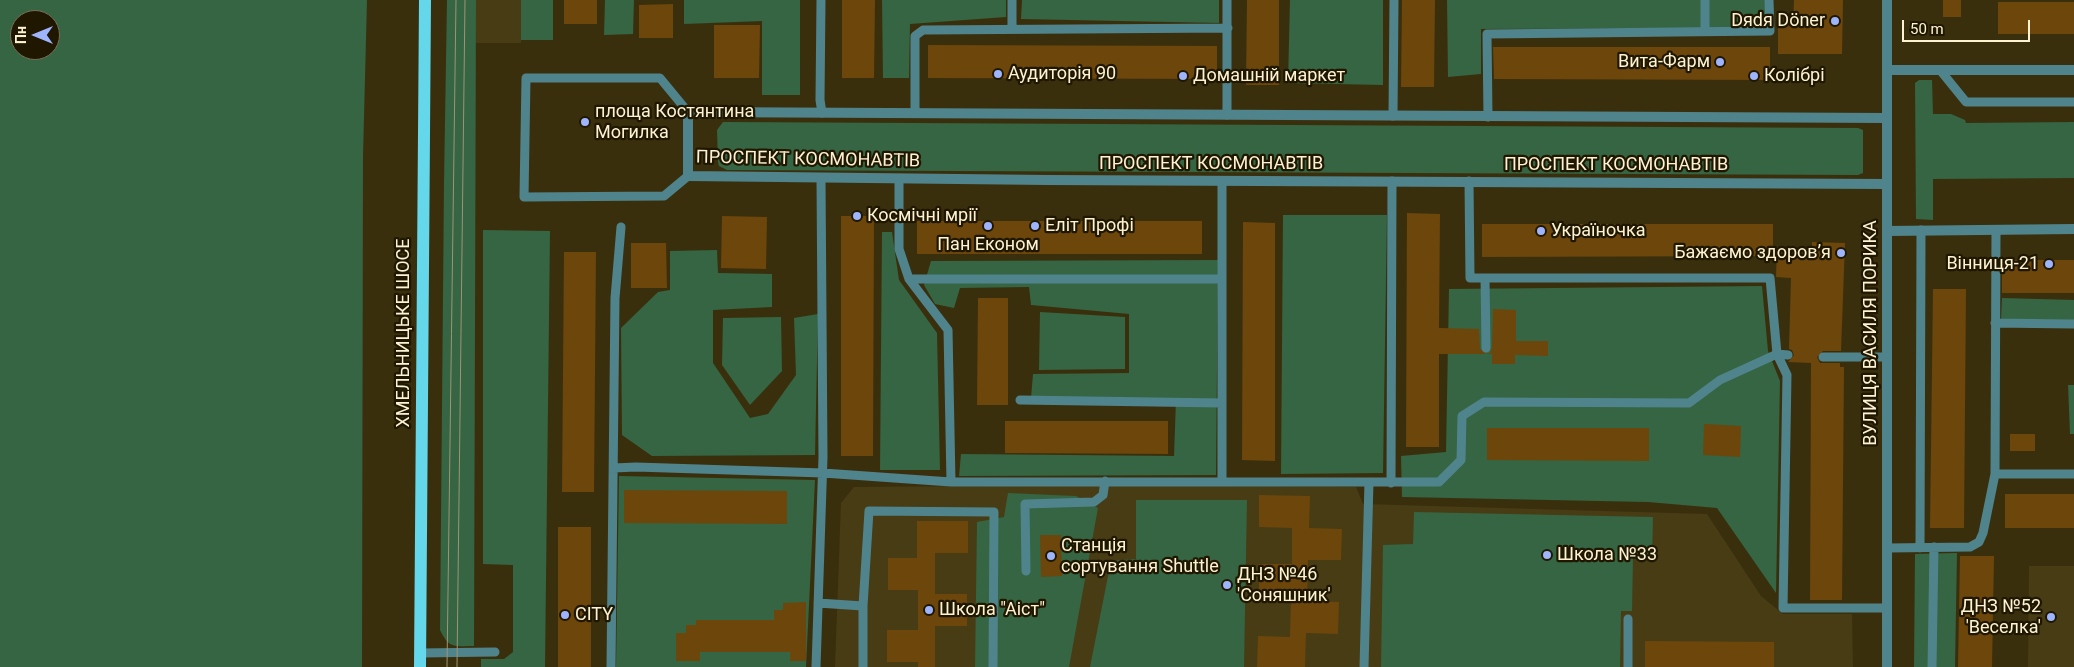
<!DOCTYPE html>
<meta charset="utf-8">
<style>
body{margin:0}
#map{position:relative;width:2074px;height:667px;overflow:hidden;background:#3a2f0d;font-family:Roboto,sans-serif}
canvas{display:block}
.north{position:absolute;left:10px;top:10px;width:50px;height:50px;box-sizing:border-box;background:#1f1700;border:1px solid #786f54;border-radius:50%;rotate:270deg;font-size:14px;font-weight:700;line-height:20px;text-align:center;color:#fdf2d2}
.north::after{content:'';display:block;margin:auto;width:18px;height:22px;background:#9eb4fd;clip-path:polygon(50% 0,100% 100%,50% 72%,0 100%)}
.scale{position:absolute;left:1902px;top:20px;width:128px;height:22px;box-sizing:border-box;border:2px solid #fdf2d2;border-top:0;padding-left:6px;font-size:15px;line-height:18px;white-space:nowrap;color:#fdf2d2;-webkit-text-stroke:4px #1f1700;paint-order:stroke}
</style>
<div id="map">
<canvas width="2074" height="667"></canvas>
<div class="north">Пн</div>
<div class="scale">50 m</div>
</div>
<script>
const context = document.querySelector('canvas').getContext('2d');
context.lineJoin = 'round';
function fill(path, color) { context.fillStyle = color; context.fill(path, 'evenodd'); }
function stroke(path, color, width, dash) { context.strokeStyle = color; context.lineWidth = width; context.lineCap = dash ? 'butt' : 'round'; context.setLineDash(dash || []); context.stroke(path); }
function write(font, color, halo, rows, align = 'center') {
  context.font = font + ' Roboto,sans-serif'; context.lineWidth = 4.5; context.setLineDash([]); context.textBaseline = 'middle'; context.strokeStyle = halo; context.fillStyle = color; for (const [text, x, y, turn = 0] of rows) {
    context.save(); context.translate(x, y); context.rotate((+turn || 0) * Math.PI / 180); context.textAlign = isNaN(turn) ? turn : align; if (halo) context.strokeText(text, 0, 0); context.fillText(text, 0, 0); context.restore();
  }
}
fill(new Path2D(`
 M476,0H521V43H476Z
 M1112,485L1356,487L1363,504L1707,514L1761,596L1783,614H1852L1853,667H835L841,503L854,487Z
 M2029,566H2074V667H2028Z`), '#483c15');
fill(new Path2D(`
 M0,0H367L363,156L362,667H0ZM20,20H50V50H20Z
 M447,0H476L474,646C454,646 449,649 440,630L444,182Z
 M521,0H553V40H521Z
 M605,0H634L633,34L604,35Z
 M684,0H800V95H762V21L684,24Z
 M882,0H1006V17L910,24L909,78H883Z
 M1022,0H1219V23L1021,19Z
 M1290,0H1383V85L1288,83Z
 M1447,0H1765L1766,28L1481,29V74L1448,77Z
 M1919,80H1932L1933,114H1951L1965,120L1966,123L2074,122V178L1933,179V220L1916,219L1915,83Z
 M723,122L1858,128L1863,130V173L1858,175L727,170L719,166L718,162L717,130Z
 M1283,215H1387L1383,473L1281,474Z
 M483,230L550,231L545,667H481V659H504L513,652V565L483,564Z
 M882,232H892L899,280L937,333L940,470H880Z
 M717,250L718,273L772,274V307L713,310V363L750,418L768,414L796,375L794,318L818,314L815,455L652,456L622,435L621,328L658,292L670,290V251Z
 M1218,260L1216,475L959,476L961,454L1174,456L1176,399L1031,398L1033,374L1129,373V314L1031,305L1029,287L960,288L954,308L935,304L924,285L931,261Z
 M1762,286L1768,351L1780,381L1776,593L1717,508L1648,502L1402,497L1401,456L1446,452L1449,289Z
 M2002,298L2074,300V320L2001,319Z
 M1040,312L1125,317V369L1039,370Z
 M781,317L782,371L750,405L722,365L723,318Z
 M2068,385H2074V434H2070Z
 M619,476L815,480L806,667H616Z
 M1008,493L1076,496L1098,508L1069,667H975L977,522L1004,517Z
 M1136,500H1247L1244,667H1090L1111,561L1136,559Z
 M1414,512L1653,517L1652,559L1633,558L1632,611H1621L1620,667H1381L1383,545L1413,544Z
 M1957,553L1955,667H1914L1915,554Z`), '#356542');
fill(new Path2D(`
 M564,0H597V24H564Z
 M842,0H875L874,78H842Z
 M1247,0H1279V85H1246Z
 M1402,0H1435L1434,87H1401Z
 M1794,0H1843L1842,54H1778V23H1793Z
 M1943,0H1961V17H1943Z
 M1998,2H2074V34H1998Z
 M673,4V38H639V5Z
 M714,25H760L759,78H714Z
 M928,45L1217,46V79L928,78Z
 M1493,47H1770V80L1494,79Z
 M1407,213L1440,214L1439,328L1479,329L1480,349L1486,354H1439V447H1406Z
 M722,216L767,217L766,269L721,268Z
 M841,216H874L873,456H841Z
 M917,221H1202V254H917Z
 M1243,222L1275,223V461L1242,460Z
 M1482,224H1773V256L1482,257Z
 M1812,242L1845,243L1841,351H1823L1817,357L1820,363H1840V367H1844L1842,600H1810L1811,363L1788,362L1794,355L1792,350L1789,349L1791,278L1776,277L1777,247L1812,249Z
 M631,243H666L667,288H631Z
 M564,252H596L594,492H562Z
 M2002,260H2074V293H2002Z
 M1933,289H1966L1964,528H1930Z
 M978,298H1008V405H977Z
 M1493,309L1516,310V341H1548V356L1515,355V364H1492V354H1486L1490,353L1492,348Z
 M1005,421H1168V454L1005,453Z
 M1704,424L1741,426L1740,457L1703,455Z
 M1487,428H1649V461L1487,460Z
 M2010,434H2035V451H2010Z
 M624,490L787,491V524L624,523Z
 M2005,494H2074V528H2005Z
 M1259,495L1310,496L1309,528L1342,529L1341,560H1308L1307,601L1339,602L1338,634L1306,633L1305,667H1257L1258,636L1290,637L1291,596L1259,595V564H1292V528L1259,527Z
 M917,521H968V553H935V594H967V626H935V667H918V662H887V630H918V590H888V558H917Z
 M558,527H591V667H558Z
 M1040,535H1061L1062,576L1041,577Z
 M1960,556H1994L1992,667H1958Z
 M806,602V661H790V652H700V661H676V633H686V625H696V620H774V610H783V603Z
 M1645,641L1774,642V667H1645Z`), '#6d460b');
stroke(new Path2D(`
 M821,0L820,100L822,113
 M1705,0V31
 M1012,29V0
 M1940,70L1966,102H2074
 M915,113V36L923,30L1228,28
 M1227,115V0
 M1393,116L1394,0
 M1488,117L1487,34L1770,31L1769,0
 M688,176L664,196L524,197L526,78H660L688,112
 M899,179V249L909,279L948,330L951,482
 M1469,181L1470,278H1770L1777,354L1787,375L1783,608H1887
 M1485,278L1486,348
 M909,279H1221
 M1995,323L2074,324
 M1823,357H1887
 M1020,400L1222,403
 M614,468L636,467L823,473L951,482H1369L1364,667
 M1995,474H2074
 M1222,481V181
 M1369,482H1439L1461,460L1462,416L1484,402L1689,403L1720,380L1777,354L1788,355
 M1391,483L1392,181
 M1887,548L1970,547L1979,542L1983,533L1995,474L1996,230
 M1920,548L1921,230
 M1026,571L1025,504L1094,502L1103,495L1105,481
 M818,603L863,606
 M420,653L495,652
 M611,667L615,298L621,227
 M816,667L823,457L821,178
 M863,667V606L869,511L994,512L993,667
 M1628,667V619
 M1932,667L1934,547`), '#50848d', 9);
stroke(new Path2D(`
 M1887,118L688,112V176L1048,180L1887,184`), '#50848d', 10);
stroke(new Path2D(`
 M1887,70H2074
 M1887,231L2074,229
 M1887,667V0`), '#50848d', 10);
stroke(new Path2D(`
 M420,667L425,0`), '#64d7eb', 12);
stroke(new Path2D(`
 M447,667L456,0
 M457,667L465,0`), '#9f9473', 1);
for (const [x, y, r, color] of [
 [1835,21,5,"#9eb4fd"],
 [1720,62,5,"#9eb4fd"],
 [998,74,5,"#9eb4fd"],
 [1183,76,5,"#9eb4fd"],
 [1754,76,5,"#9eb4fd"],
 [585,122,5,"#9eb4fd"],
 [857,216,5,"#9eb4fd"],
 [988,226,5,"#9eb4fd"],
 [1035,226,5,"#9eb4fd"],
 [1541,231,5,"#9eb4fd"],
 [1841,253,5,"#9eb4fd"],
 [2049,264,5,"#9eb4fd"],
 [1547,555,5,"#9eb4fd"],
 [1051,556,5,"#9eb4fd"],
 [1227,585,5,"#9eb4fd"],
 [929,610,5,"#9eb4fd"],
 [565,615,5,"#9eb4fd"],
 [2051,617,5,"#9eb4fd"]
]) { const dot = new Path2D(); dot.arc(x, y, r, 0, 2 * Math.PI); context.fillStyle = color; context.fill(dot); stroke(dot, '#1f1700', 2); }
write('18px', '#fdf2d2', '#1f1700', [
 ["Dяdя Döner",1825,21,"right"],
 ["Вита-Фарм",1710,62,"right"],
 ["Аудиторія 90",1008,74],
 ["Домашній маркет",1193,76],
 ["Колібрі",1764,76],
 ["площа Костянтина",595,112],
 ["Могилка",595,133],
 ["Космічні мрії",867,216],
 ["Еліт Профі",1045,226],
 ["Україночка",1551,231],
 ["Пан Економ",988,245,"center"],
 ["Бажаємо здоровʼя",1831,253,"right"],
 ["Вінниця-21",2039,264,"right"],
 ["Станція",1061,546],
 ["сортування Shuttle",1061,567],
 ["Школа №33",1557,555],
 ["ДНЗ №46",1237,575],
 ["'Соняшник'",1237,596],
 ["ДНЗ №52",2041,607,"right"],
 ["'Веселка'",2041,628,"right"],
 ["Школа \"Аіст\"",939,610],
 ["CITY",575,615]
], 'left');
write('18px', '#fdf2d2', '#1f1700', [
 ["ПРОСПЕКТ КОСМОНАВТІВ",808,160,1],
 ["ПРОСПЕКТ КОСМОНАВТІВ",1211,164],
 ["ПРОСПЕКТ КОСМОНАВТІВ",1616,165],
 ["ХМЕЛЬНИЦЬКЕ ШОСЕ",404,333,-90],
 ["ВУЛИЦЯ ВАСИЛЯ ПОРИКА",1871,333,-90]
]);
</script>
